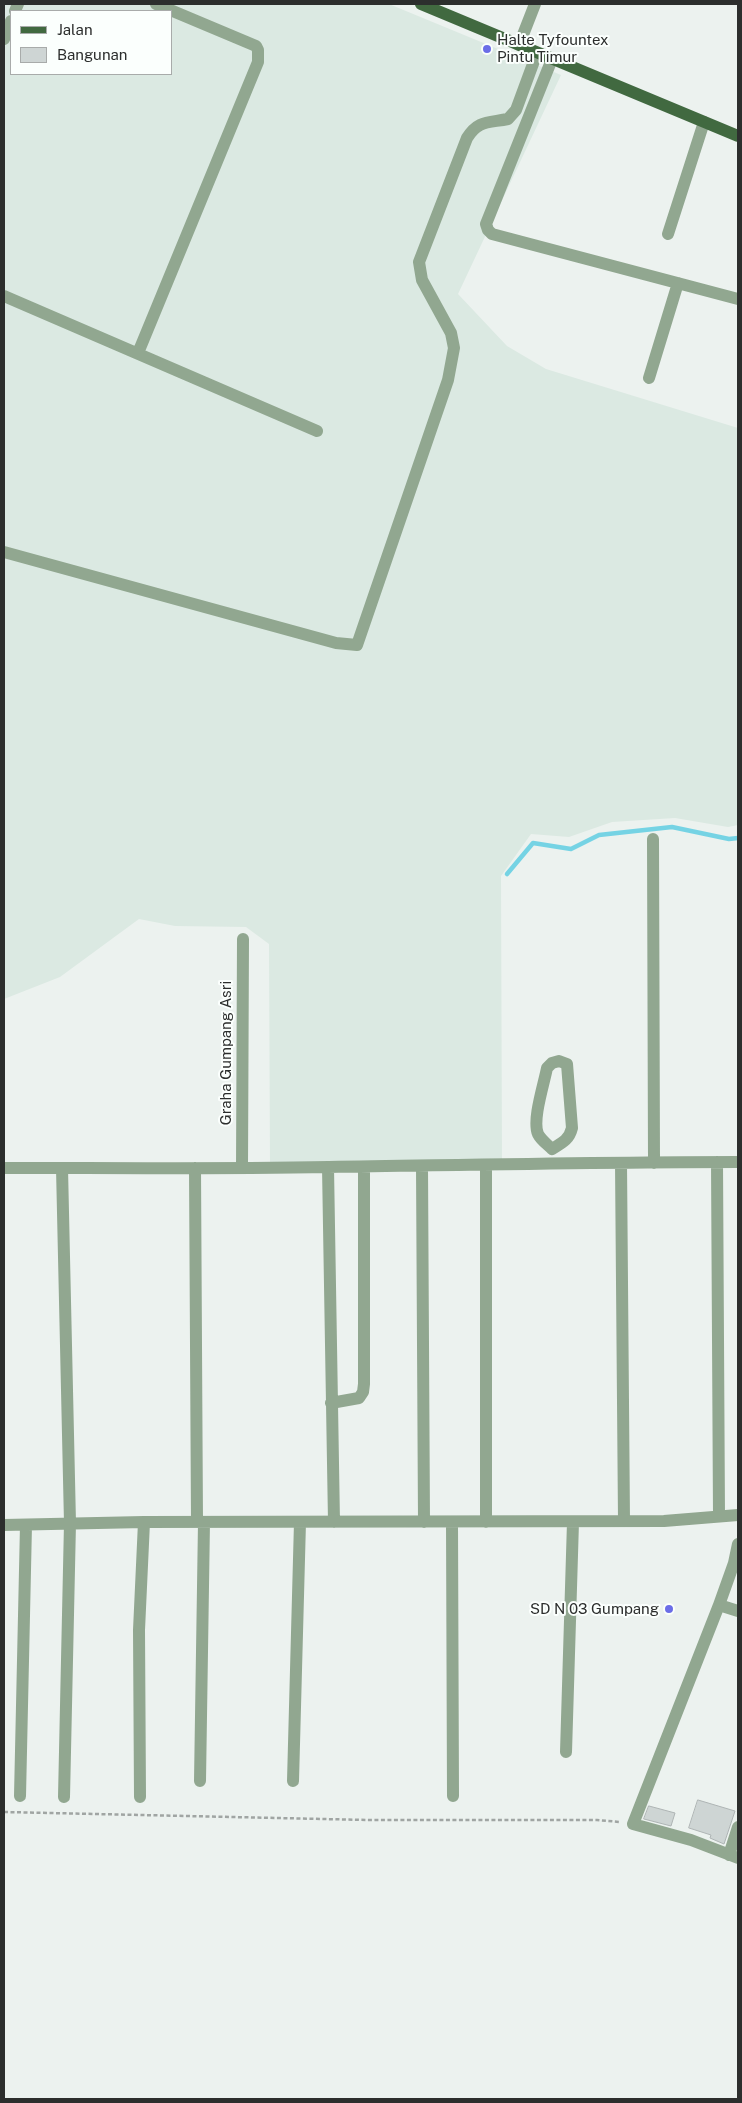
<!DOCTYPE html>
<style>
body{margin:0}
#map{position:relative;width:742px;height:2103px;overflow:hidden;background:#ecf2ef;font-family:"Public Sans",sans-serif}
canvas{display:block}
.frame{position:absolute;inset:0;border:5px solid #2c2e2d;pointer-events:none}
.legend{position:absolute;left:10px;top:10px;width:162px;height:65px;box-sizing:border-box;background:#fbfffd;border:1px solid #a8abaa;margin:0;padding:6px 9px;list-style:none;font-size:15px;color:#2c2e2d}
.legend li{display:flex;align-items:center;gap:10px;height:25px}
.legend b{width:25px;border:1px solid #a8abaa}
</style>
<div id="map">
<canvas width="742" height="2103"></canvas>
<div class="frame"></div>
<ul class="legend">
<li><b style="height:6px;background:#416940"></b>Jalan</li>
<li><b style="height:14px;background:#ced5d4"></b>Bangunan</li>
</ul>
</div>
<script>
const context = document.querySelector('canvas').getContext('2d');
context.lineJoin = 'round';
function fill(path, color) { context.fillStyle = color; context.fill(path, 'evenodd'); }
function stroke(path, color, width, dash) { context.strokeStyle = color; context.lineWidth = width; context.lineCap = dash ? 'butt' : 'round'; context.setLineDash(dash || []); context.stroke(path); }
function write(font, color, halo, rows, align = 'center') {
  context.font = font + ' "Public Sans",sans-serif'; context.lineWidth = 4; context.setLineDash([]); context.textBaseline = 'middle'; context.strokeStyle = halo; context.fillStyle = color; for (const [text, x, y, turn = 0] of rows) {
    context.save(); context.translate(x, y); context.rotate((+turn || 0) * Math.PI / 180); context.textAlign = isNaN(turn) ? turn : align; if (halo) context.strokeText(text, 0, 0); context.fillText(text, 0, 0); context.restore();
  }
}
fill(new Path2D(`
 M4,4H389L561,75L458,294L507,346L546,369L738,428V825L728,827L675,818L612,822L569,837L531,834L501,876L502,1164L270,1166L269,944L246,927L175,926L139,919L60,977L4,999ZM11,11H171V74H11Z`), '#dbe9e2');
stroke(new Path2D(`
 M507,874L533,843L571,849L599,835L672,827L729,839L738,838`), '#75d3e4', 4.5);
const building = new Path2D(`
 M698,1800L735,1811L724,1844L710,1838L711,1835L689,1828Z
 M649,1806L675,1813L671,1826L644,1819Z`);
fill(building, '#ced5d4');
stroke(building, '#aeb4b4', 1);
stroke(new Path2D(`
 M4,1812L368,1820H597L620,1822`), '#a0a5a3', 2.5, [4, 2.5]);
stroke(new Path2D(`
 M15,11L18,4
 M4,39L11,21
 M519,45L535,4
 M552,59L486,224L488,230L492,234L738,299
 M668,234L704,122
 M4,296L317,431
 M138,353L258,62V50L256,46L156,4
 M649,378L678,283
 M4,552L336,643L357,645L448,380L454,348L451,333L422,280L419,262L467,138C478,120 488,123 508,119L516,110L537,53
 M653,839L654,1163
 M559,1061L567,1064L572,1128C569,1140 562,1143 552,1149C547,1144 541,1140 538,1134C532,1120 544,1084 547,1068L552,1063Z
 M717,1162L719,1516
 M621,1163L624,1521
 M422,1166L424,1522
 M328,1167L334,1522
 M4,1168C112,1168 221,1169 329,1167C466,1165 602,1162 738,1162
 M62,1168L70,1523L64,1797
 M195,1168L197,1522
 M242,1168L243,939
 M331,1403L359,1398L363,1392L364,1384V1167
 M452,1522L453,1796
 M486,1522V1165
 M4,1525L144,1522L664,1521L738,1515
 M738,1544L734,1563L719,1605L738,1611
 M719,1605L633,1824L691,1840L738,1858
 M566,1752L573,1522
 M200,1781L204,1522
 M293,1781L300,1522
 M20,1796L26,1525
 M140,1797L139,1630L144,1522
 M729,1855L738,1827`), '#91a790', 12);
stroke(new Path2D(`
 M421,4L738,136`), '#416940', 12);
for (const [x, y, r, color] of [
 [487,49,5,"#6b6de7"],
 [669,1609,5,"#6b6de7"]
]) { const dot = new Path2D(); dot.arc(x, y, r, 0, 2 * Math.PI); context.fillStyle = color; context.fill(dot); stroke(dot, '#fbfffd', 2); }
write('15px', '#2c2e2d', '#fbfffd', [
 ["Halte Tyfountex",497,40],
 ["Pintu Timur",497,57],
 ["SD N 03 Gumpang",659,1609,"right"]
], 'left');
write('15px', '#2c2e2d', '#fbfffd', [
 ["Graha Gumpang Asri",226,1053,-90]
]);
</script>
